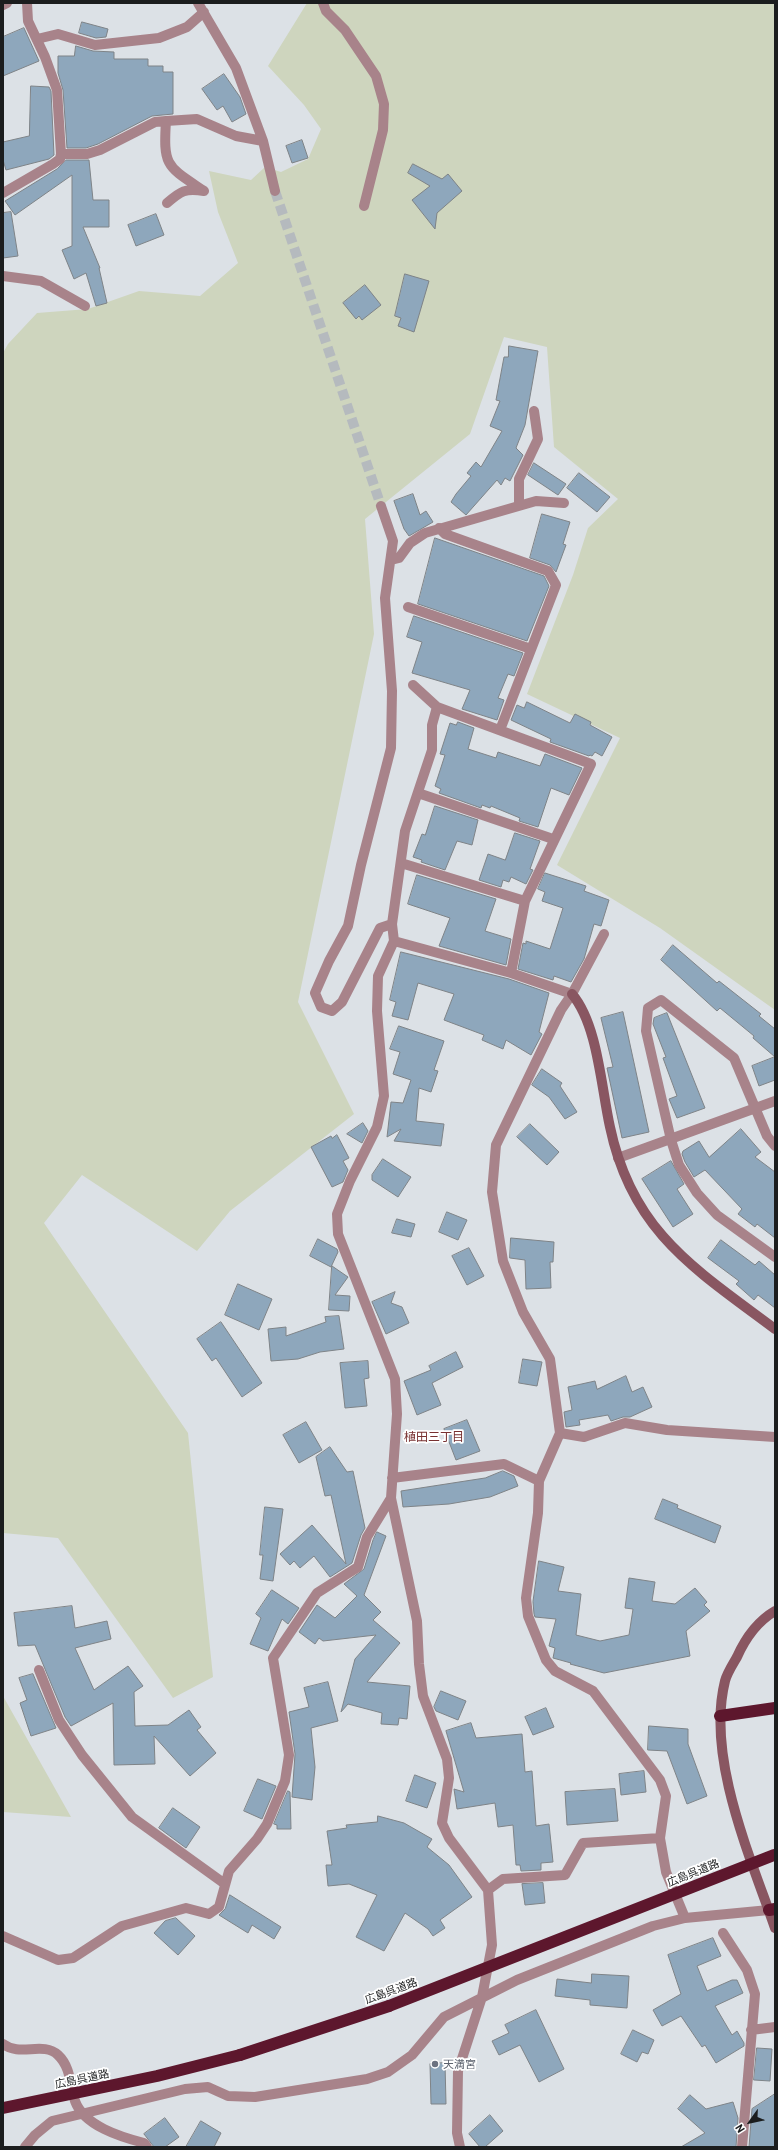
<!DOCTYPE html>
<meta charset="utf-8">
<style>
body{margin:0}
#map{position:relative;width:778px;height:2150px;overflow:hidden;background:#dce1e6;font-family:Barlow,sans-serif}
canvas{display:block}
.frame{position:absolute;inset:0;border:4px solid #1b1d1e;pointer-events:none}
.north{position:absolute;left:730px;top:2102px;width:40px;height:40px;-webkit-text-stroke:3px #fff;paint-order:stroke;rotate:237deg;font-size:11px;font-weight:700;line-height:16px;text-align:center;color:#1b1d1e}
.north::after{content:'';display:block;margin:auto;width:14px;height:18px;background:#1b1d1e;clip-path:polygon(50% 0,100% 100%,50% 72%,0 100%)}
</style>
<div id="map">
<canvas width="778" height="2150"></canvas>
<div class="frame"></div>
<div class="north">N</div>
</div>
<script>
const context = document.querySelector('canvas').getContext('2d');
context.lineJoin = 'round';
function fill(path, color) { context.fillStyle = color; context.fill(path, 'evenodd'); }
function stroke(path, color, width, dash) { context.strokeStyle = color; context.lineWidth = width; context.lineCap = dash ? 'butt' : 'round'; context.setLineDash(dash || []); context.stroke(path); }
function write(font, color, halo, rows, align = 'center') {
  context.font = font + ' Barlow,"Noto Sans JP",sans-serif'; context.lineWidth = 3.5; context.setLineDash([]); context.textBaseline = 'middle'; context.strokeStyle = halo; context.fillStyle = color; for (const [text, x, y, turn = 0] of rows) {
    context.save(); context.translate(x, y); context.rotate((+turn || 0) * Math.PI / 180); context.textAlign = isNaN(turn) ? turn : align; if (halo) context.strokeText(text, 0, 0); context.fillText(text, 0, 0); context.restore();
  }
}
fill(new Path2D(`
 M307,3H775V1010L660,928L557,865L620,738L527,694L573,575L588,528L618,499L554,447L547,347L504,337L470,434L365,519L374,634L298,1002L354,1114L230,1211L197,1251L82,1175L44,1223L188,1433L213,1677L173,1698L58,1538L3,1533V353L8,344L37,313L88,309L139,291L200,296L238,263L218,212L209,171L251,180L265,167L281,172L308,159L321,129L304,105L268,66Z
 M3,1696L71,1817L3,1812Z`), '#ced5be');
const building = new Path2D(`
 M82,22L108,29L106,37L96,38L79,33Z
 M24,28L39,61L3,76V37Z
 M76,46L93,51L114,52V59H148V66H163V72H173V114L152,116L98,144L86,148H67L63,90L58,73V56H74Z
 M224,74L240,97L246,114L232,122L223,106L217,110L202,89Z
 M31,86L49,87L51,91L54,155L49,159L6,170L3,160V142L29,136Z
 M302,140L308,158L292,163L286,146Z
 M66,160H89L93,200H109V227H83L100,268H99L107,303L96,306L86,273L74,279L62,250L72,246V175L15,215L5,201L57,169Z
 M413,164L442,179L448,174L462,191L437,213L435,229L412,200L430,186L408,173Z
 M11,212L18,256L3,258V213Z
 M156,214L164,235L136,246L128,225Z
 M405,274L429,281L414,332L398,326L401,318L395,316Z
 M365,285L381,305L362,320L359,316L356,319L343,303Z
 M509,346L538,351L525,425L516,448L523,455L510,481L505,478L501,485L497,480L466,515L451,502L456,494L471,476L467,473L476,462L481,467L502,431L490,426L500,401L496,400L504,357H508Z
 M534,463L566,484L558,495L528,475Z
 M579,473L610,497L597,512L567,488Z
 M413,494L420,515L426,511L433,522L409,536L404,529L394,501Z
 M542,514L570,522L563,544L566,545L556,572L550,565L530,558Z
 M435,538L544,576L549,586L527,641L418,604Z
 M414,616L523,653L514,676L508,674L498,698L504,700L497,720L462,709L470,690L412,673L422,642L407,637Z
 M527,702L570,723L575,714L591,722L590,725L612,737L602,756L595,752L592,756L590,755L589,756L550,742L551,739L511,720L517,705L524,708Z
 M458,722L474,728L468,749L496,758L498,752L540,766L545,754L582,768L569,795L551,788L538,827L519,821L520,818L491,806L490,808L482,805L481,808L439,793L441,789L435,786L445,755L440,754L450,723L456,725Z
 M435,806L478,820L472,845L457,841L445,870L421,862L422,860L413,857L422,834L425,835Z
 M515,833L540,841L530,869L533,870L526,884L511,877L509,882L503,880L501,887L479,880L488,854L505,860Z
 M545,873L586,886L584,891L609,900L601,926L594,924L584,959L571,982L554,976L553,980L518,969L523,943L526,944V941L550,949L563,908L542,901L545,892L538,889Z
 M417,875L496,899L485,931L511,939L506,965L439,946L450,918L408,904Z
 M673,945L717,983L719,981L761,1014L759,1016L775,1029V1057L753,1038L754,1036L720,1008L717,1011L661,960Z
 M401,952L509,979L549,993L539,1032L542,1034L531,1055L506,1040L503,1049L482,1040L484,1035L444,1020L454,994L418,983L408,1020L392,1016L396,1002L390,1000Z
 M623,1012L649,1132L622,1138L607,1068L613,1067L601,1018Z
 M667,1013L705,1108L677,1118L669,1099L677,1096L663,1058L666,1057L653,1024L654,1018Z
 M399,1026L444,1041L434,1070L438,1071L431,1092L419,1088L416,1121L444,1124L441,1146L394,1141L401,1129L387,1137L391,1102L403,1103L411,1080L393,1074L400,1052L390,1049Z
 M775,1057V1080L759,1086L752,1066Z
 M542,1069L562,1083L560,1086L577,1112L565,1119L549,1097L532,1085Z
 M363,1123L368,1131L362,1143L347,1134Z
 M530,1124L559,1152L547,1165L517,1137Z
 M741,1129L761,1152L755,1157L775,1172V1238L757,1224L755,1227L738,1214L742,1209L705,1170L694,1177L685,1162L682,1154L683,1151L699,1141L709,1157Z
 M337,1135L349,1158L343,1161L348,1170L343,1182L332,1187L311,1147L331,1136L332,1138Z
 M383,1159L411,1177L398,1197L372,1180V1175Z
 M671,1161L684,1184L677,1189L693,1214L673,1227L642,1179Z
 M447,1212L467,1220L458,1240L439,1232Z
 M397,1219L415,1224L411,1237L392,1233Z
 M511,1238L554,1242L553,1262H550L551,1288L526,1289L525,1260L510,1258Z
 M318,1239L337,1249L338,1252L331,1267L310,1256Z
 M721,1240L755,1265L759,1261L775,1275V1308L758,1295L754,1300L736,1284L739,1281L708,1258Z
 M469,1248L484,1276L467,1285L452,1256Z
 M332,1266L348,1277L335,1295L350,1296L349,1311L329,1310Z
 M238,1284L272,1299L259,1330L225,1315Z
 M395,1292L391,1303L402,1307L409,1323L386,1334L372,1302Z
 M339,1316L344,1349L320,1352L298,1359L271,1361L268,1329L286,1327V1336L326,1322L325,1317Z
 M221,1322L262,1383L242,1397L216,1358L212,1361L197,1339Z
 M456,1352L463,1367L432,1383L441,1405L417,1415L404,1381L431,1370L429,1366Z
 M523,1359L542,1362L537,1386L519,1383Z
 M368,1361L369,1378L364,1379L367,1406L345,1408L340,1363Z
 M626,1376L632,1392L643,1387L652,1407L630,1417H623L611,1421L608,1415L579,1420L580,1425L566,1427L564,1412L572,1410L568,1387L595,1381L597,1389Z
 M467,1420L480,1451L456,1460L444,1429Z
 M306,1422L322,1450L299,1463L283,1435Z
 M330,1447L347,1472L353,1471L365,1528L361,1535L352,1563L330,1577L314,1556L300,1568L294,1561L290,1565L280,1554L312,1525L346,1564L331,1495L325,1496L316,1457Z
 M503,1471L514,1476L518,1486L490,1497L449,1504L403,1507L401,1491L485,1478Z
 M663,1499L678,1505L677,1508L721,1526L715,1543L655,1519Z
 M265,1507L283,1509L273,1581L260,1579L263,1555H260Z
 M377,1532L386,1536L364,1595L381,1612L373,1620L400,1643L367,1682L410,1686L407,1719L399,1718L398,1725L381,1724L382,1713L348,1704L341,1712L355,1659L376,1635L323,1641L319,1638L315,1644L299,1632L317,1605L335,1618L357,1596L344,1584L364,1569L373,1540Z
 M539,1561L564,1567L558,1591L581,1594L576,1635L600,1641L629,1635L633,1609L625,1608L629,1578L655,1582L652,1601L675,1604L695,1588L707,1602L704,1605L710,1611L686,1631L690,1656L604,1673L570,1664L571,1663L553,1658L555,1648L549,1646L556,1619L535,1617L534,1614L533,1602Z
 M272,1590L299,1608L288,1624L282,1619L268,1651L250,1644L261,1618L256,1614Z
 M72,1606L75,1628L107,1621L111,1639L75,1648L94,1690L128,1666L143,1686L134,1692L135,1726L168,1725L189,1710L201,1727L197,1730L216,1753L190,1776L154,1736L155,1764L114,1765L113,1703L71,1726L65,1717L35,1645L18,1646L14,1613Z
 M33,1674L56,1728L31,1736L20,1703L27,1700L19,1678Z
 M328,1682L338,1721L311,1728L315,1767L312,1800L292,1797L295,1754L289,1712L309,1707L304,1688Z
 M441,1691L466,1701L458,1720L436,1711L434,1707Z
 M546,1708L554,1727L533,1735L525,1717Z
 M471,1723L476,1738L522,1734L525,1772L532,1771L536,1826L549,1824L553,1862L541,1863V1870L521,1871L520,1865H516L513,1825L498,1827L495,1803L457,1809L454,1789L464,1792L446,1731Z
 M649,1726L688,1729V1744L707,1796L687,1804L667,1751L648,1750Z
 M644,1771L646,1792L621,1795L619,1774Z
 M415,1775L436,1783L427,1808L406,1801Z
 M258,1779L276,1786L262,1819L244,1811Z
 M615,1789L618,1821L567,1825L565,1792Z
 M288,1791L290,1792L291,1829H277V1825L274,1824Z
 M173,1808L200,1827L186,1848L159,1828Z
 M378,1816L404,1823L432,1839L427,1847L449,1865L472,1897L440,1920L445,1928L433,1936L428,1929L405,1913L384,1951L356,1937L377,1895L349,1884L328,1886L326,1865H332L327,1831L347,1828L346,1825L377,1822Z
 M543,1883L545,1903L525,1905L522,1884Z
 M230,1895L281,1927L274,1939L252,1925L248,1933L219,1915L225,1909Z
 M176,1918L195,1936L178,1955L154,1933L165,1921Z
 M713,1938L721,1956L697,1966L707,1991L732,1980H737L743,1993L715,2006L732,2035L737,2031L744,2043V2046L716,2063L705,2045L702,2047L681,2016L662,2026L653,2010L681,1994L668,1955Z
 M592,1974L629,1976L627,2008L590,2005V2000L555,1996L557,1979L591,1983Z
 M536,2010L564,2069L539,2082L520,2045L499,2055L492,2041L509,2033L505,2025Z
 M633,2030L654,2040L648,2054L642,2052L637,2062L621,2054Z
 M757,2048L772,2049L770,2081L754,2080Z
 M445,2063L446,2104H431L430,2064Z
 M775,2094V2147H749L752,2109Z
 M690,2095L706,2109L733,2102L738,2118L736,2147H681L705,2133L678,2109Z
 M490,2115L503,2131L485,2147H480L469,2134Z
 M165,2118L179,2137L165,2147H154L144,2134Z
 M201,2121L221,2133L214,2147H186Z`);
fill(building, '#8ea7bc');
stroke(building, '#7e8387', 1);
stroke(new Path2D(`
 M275,191L381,506`), '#b5babe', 10, [10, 5]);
stroke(new Path2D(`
 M198,3L236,68L263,141L275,191
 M323,3L326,11L345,30L376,76L384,104L383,130L364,206
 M3,5L7,3
 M37,39L58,34L95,45L159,38L187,27L204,12
 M166,121C163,167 167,166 204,191C185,188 181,191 167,203
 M61,154H87L100,150L155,122L166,121L197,119L236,136L263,141
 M3,193L53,164L60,159L61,154L57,90L45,57L28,21L27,3
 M3,276L41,281L85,306
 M519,505V479L538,439L534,411
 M381,506L393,541L385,598L392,691L391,748L361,865L348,926L329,961L315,993L321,1007L332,1011L342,1002L380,928L392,924L394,941L511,973L572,994
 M439,528L445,534L548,571L556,585L500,730
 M391,560L399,558L410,543L425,533L536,501L564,503
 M408,607L531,649
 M413,685L437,707L591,764L525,901L511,973
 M418,793L553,839
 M401,863L525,901
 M392,924L405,831L432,750V725L437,707
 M604,934L572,994L561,1010L496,1145L492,1192L503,1261L523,1312L550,1359L560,1433L539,1481L538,1513L526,1598L528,1616L546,1660L555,1671L593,1691L660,1780L666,1796L660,1838L666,1872L685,1918
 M394,941L378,976L377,1011L384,1096L377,1127L350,1181L337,1214L338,1234L395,1379L397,1414L391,1498L417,1621L419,1664L423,1696L447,1759L449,1778L442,1823L449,1838L488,1890L492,1945L482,1997L458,2071L457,2133L460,2147
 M775,1146L767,1136L734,1058L661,1000L648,1008L646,1031L671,1140L679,1165L697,1193L717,1215L775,1257
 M618,1158L775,1101
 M560,1433L584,1437L625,1423L667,1430L775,1437
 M392,1478L504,1464L539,1481
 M39,1670L59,1720L82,1755L132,1817L225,1884
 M488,1890L503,1879L565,1875L583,1843L660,1838
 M723,1933L747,1970L755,1994L742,2147
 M3,1936L58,1960L73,1958L122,1926L186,1908L209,1914L219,1907L229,1871L257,1839L267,1824L285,1781L289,1755L273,1658L317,1593L358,1567L367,1537L391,1498
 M751,2030L775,2027
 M3,2044C20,2057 43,2041 58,2055C71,2067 70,2086 75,2101C84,2126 121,2137 144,2143L147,2147
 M25,2147L35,2135L52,2121L185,2089L208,2087L228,2096L255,2097L367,2079L388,2072L412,2055L444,2017L517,1980L653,1926L685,1918L769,1910`), '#a8838a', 10);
stroke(new Path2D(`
 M572,994C598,1025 601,1087 610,1127C632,1232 695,1269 775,1329
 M775,1611C758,1621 745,1639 737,1657C733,1664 727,1673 725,1681C706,1757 750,1856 775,1928`), '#895661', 10);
stroke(new Path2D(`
 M720,1716L775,1708
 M769,1910L775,1909
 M240,2055L389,2006`), '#5d172d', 12);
stroke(new Path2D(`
 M389,2006L774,1855
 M3,2108L157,2076L240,2055`), '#5d172d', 12);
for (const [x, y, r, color] of [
 [435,2064,4,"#6b7280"]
]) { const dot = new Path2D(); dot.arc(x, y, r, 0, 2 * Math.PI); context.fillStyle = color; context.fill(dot); stroke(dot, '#fff', 1.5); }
write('11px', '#1b1d1e', '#fff', [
 ["広島呉道路",693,1873,-22],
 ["広島呉道路",391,1991,-20],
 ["広島呉道路",82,2079,-12]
]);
write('11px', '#5b616d', '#fff', [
 ["天満宮",443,2064]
], 'left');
write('12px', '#783131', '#fff', [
 ["植田三丁目",434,1437]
]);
</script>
